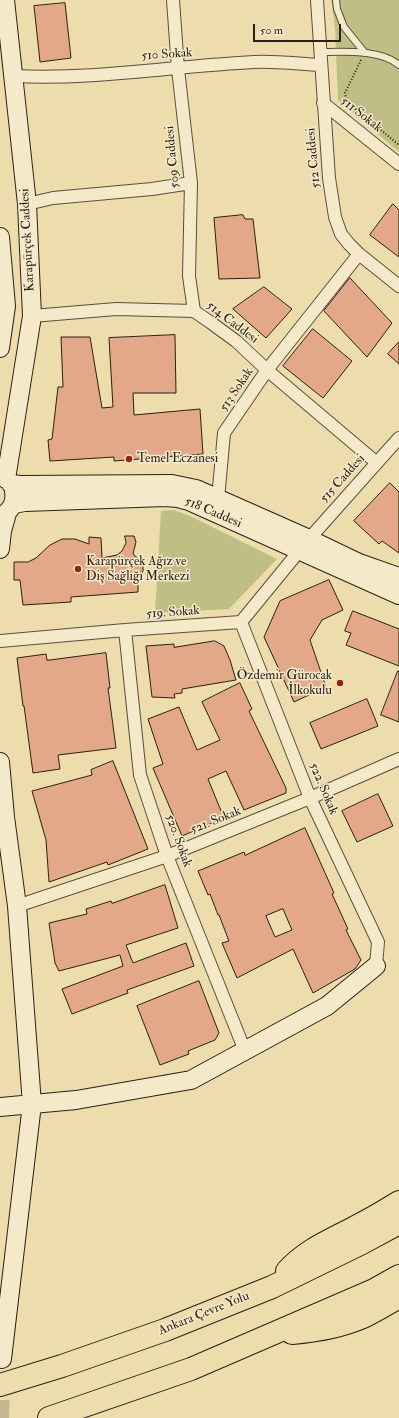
<!DOCTYPE html>
<meta charset="utf-8">
<style>
body{margin:0}
#map{position:relative;width:399px;height:1418px;overflow:hidden;background:#eeddac;font-family:"IM FELL Double Pica",serif}
canvas{display:block}
.scale{position:absolute;left:253px;top:24px;width:88px;height:18px;box-sizing:border-box;border:2px solid #2b1f17;border-top:0;padding-left:5px;font-size:12px;line-height:14px;white-space:nowrap;color:#2b1f17;-webkit-text-stroke:3px #f4e9c9;paint-order:stroke}
</style>
<div id="map">
<canvas width="399" height="1418"></canvas>
<div class="scale">50 m</div>
</div>
<script>
const context = document.querySelector('canvas').getContext('2d');
context.lineJoin = 'round';
function fill(path, color) { context.fillStyle = color; context.fill(path, 'evenodd'); }
function stroke(path, color, width, dash) { context.strokeStyle = color; context.lineWidth = width; context.lineCap = dash ? 'butt' : 'round'; context.setLineDash(dash || []); context.stroke(path); }
function write(font, color, halo, rows, align = 'center') {
  context.font = font + ' "IM FELL Double Pica",serif'; context.lineWidth = 3; context.setLineDash([]); context.textBaseline = 'middle'; context.strokeStyle = halo; context.fillStyle = color; for (const [text, x, y, turn = 0] of rows) {
    context.save(); context.translate(x, y); context.rotate((+turn || 0) * Math.PI / 180); context.textAlign = isNaN(turn) ? turn : align; if (halo) context.strokeText(text, 0, 0); context.fillText(text, 0, 0); context.restore();
  }
}
fill(new Path2D(`
 M331,0H399V152L338,100L335,28Z
 M174,510L190,516L277,559L229,609L155,613L161,511Z`), '#bfbf85');
const building = new Path2D(`
 M65,3L71,58L40,62L34,6Z
 M393,204L399,210V257L370,235Z
 M243,215L245,219H253L260,278L219,279L214,218Z
 M350,278L392,323L367,357L324,311Z
 M264,287L292,309L266,338L233,309Z
 M313,329L352,361L323,398L283,366Z
 M175,335L176,393H133L134,415L200,409L203,454L114,461V457L50,461L48,440L52,439L58,387H63L61,337H90L102,408L113,407L109,338Z
 M399,342V364L388,354Z
 M390,483L399,492V553L382,541L379,544L354,521Z
 M125,536H134L136,542L133,554L141,561L143,566V571L138,579V592L71,597V602L23,605L20,580H14V562H28L36,558L50,545L62,539H75L89,544V537L101,538L102,558L117,555L122,551L126,543Z
 M329,580L343,610L322,620L310,640L326,687L294,702L264,637L280,601Z
 M353,611L399,629V666L346,645L351,633L345,631Z
 M215,641L224,646L230,660L236,680L182,689V693L174,694L175,698L152,697L146,646L174,644V647Z
 M106,653L110,688H108L116,748L58,755L60,769L33,773L24,706H23L17,658L46,654L47,660Z
 M398,671H399V722L381,715Z
 M240,683L252,709L249,711L286,788V793L244,810L226,771L208,779L224,818L182,836L153,768L163,764L148,719L179,707L197,750L220,740L202,702Z
 M367,699L378,726L321,749L310,723Z
 M113,761L148,849L108,865L107,862L49,882L46,840L32,791L92,775L91,770Z
 M378,794L393,826L357,842L342,811Z
 M305,828L334,893L332,894L348,929L346,930L361,960L355,969L313,993L293,949L237,978L222,943L229,941L219,915H218L210,894L208,895L198,871L244,852L245,855ZM283,909L292,930L275,937L266,916Z
 M165,885L178,928L126,945L133,963L186,943L194,966L127,990L128,993L72,1014L62,989L123,966L120,955L59,971L55,963L49,923L87,914L86,909L111,901L112,903Z
 M199,981L219,1033L215,1040L188,1051L189,1054L160,1065L137,1006Z`);
fill(building, '#e2a887');
stroke(building, '#2b1f17', 1);
stroke(new Path2D(`
 M0,1418L2,1359`), '#c7b78e', 18, [18, 9]);
const lane = new Path2D(`
 M336,0L337,9L344,27L365,53
 M320,52C343,52 380,49 399,65`);
const street = new Path2D(`
 M173,0L178,69L191,183L189,276L194,311
 M317,0L329,178L335,217L341,234L349,244L359,254L399,286
 M14,76C95,80 174,66 254,62C276,61 299,64 321,65
 M323,103L399,164
 M27,204L53,198L152,189L191,183
 M32,316L116,309L194,311L210,322L236,341L267,370L377,463
 M218,499L224,433L267,370L359,254
 M241,622L310,798L378,942L376,966
 M125,630L140,775L167,856L245,1051
 M0,641L125,630L241,622L309,539L399,438
 M17,906L167,856L310,798L399,759`);
const secondary = new Path2D(`
 M5,0L27,204L32,316L6,479
 M0,237L6,306L0,348
 M11,484L21,485L172,484L196,489L309,539L359,563L399,577
 M13,504L25,502L165,497L178,498L189,501L399,595
 M0,517C10,512 16,503 14,492
 M0,549L2,531L7,513
 M0,762L5,817L17,906L32,1104L2,1359
 M0,1107L76,1100L191,1080L327,1006L376,966`);
const highway = new Path2D(`
 M287,1271C308,1248 332,1240 359,1225C373,1218 386,1210 399,1202
 M292,1333C317,1331 340,1327 363,1317C375,1311 387,1304 399,1297
 M0,1385L62,1366L165,1330L272,1287L362,1243L399,1223
 M49,1418L191,1369L374,1290L399,1276`);
stroke(lane, '#5c4e3c', 8);
stroke(street, '#5c4e3c', 14);
stroke(secondary, '#2b1f17', 20);
stroke(highway, '#2b1f17', 24);
stroke(new Path2D(`
 M361,60L345,93L347,102L399,145`), '#2b1f17', 2, [1, 2]);
stroke(lane, '#f4e9c9', 6);
stroke(street, '#f4e9c9', 12);
stroke(secondary, '#f4e9c9', 18);
stroke(highway, '#eeddac', 22);
for (const [x, y, r, color] of [
 [129,459,4,"#8f2418"],
 [78,569,4,"#8f2418"],
 [340,683,4,"#8f2418"]
]) { const dot = new Path2D(); dot.arc(x, y, r, 0, 2 * Math.PI); context.fillStyle = color; context.fill(dot); stroke(dot, '#f4e9c9', 1.5); }
write('13px', '#2b1f17', '#f4e9c9', [
 ["510 Sokak",167,55,-4],
 ["511 Sokak",361,115,38],
 ["509 Caddesi",173,157,-95],
 ["512 Caddesi",314,158,-95],
 ["Karapürçek Caddesi",28,240,-93],
 ["514 Caddesi",232,323,37],
 ["513 Sokak",237,390,-56],
 ["515 Caddesi",343,479,-48],
 ["518 Caddesi",213,513,23],
 ["519. Sokak",173,613,-4],
 ["522. Sokak",323,789,67],
 ["521. Sokak",216,821,-22],
 ["520. Sokak",178,841,70],
 ["Ankara Çevre Yolu",204,1314,-22]
]);
write('13px', '#2b1f17', '#f4e9c9', [
 ["Temel Eczanesi",137,459],
 ["Karapürçek Ağız ve",86,562],
 ["Diş Sağlığı Merkezi",86,577],
 ["Özdemir Gürocak",332,676,"right"],
 ["İlkokulu",332,691,"right"]
], 'left');
</script>
